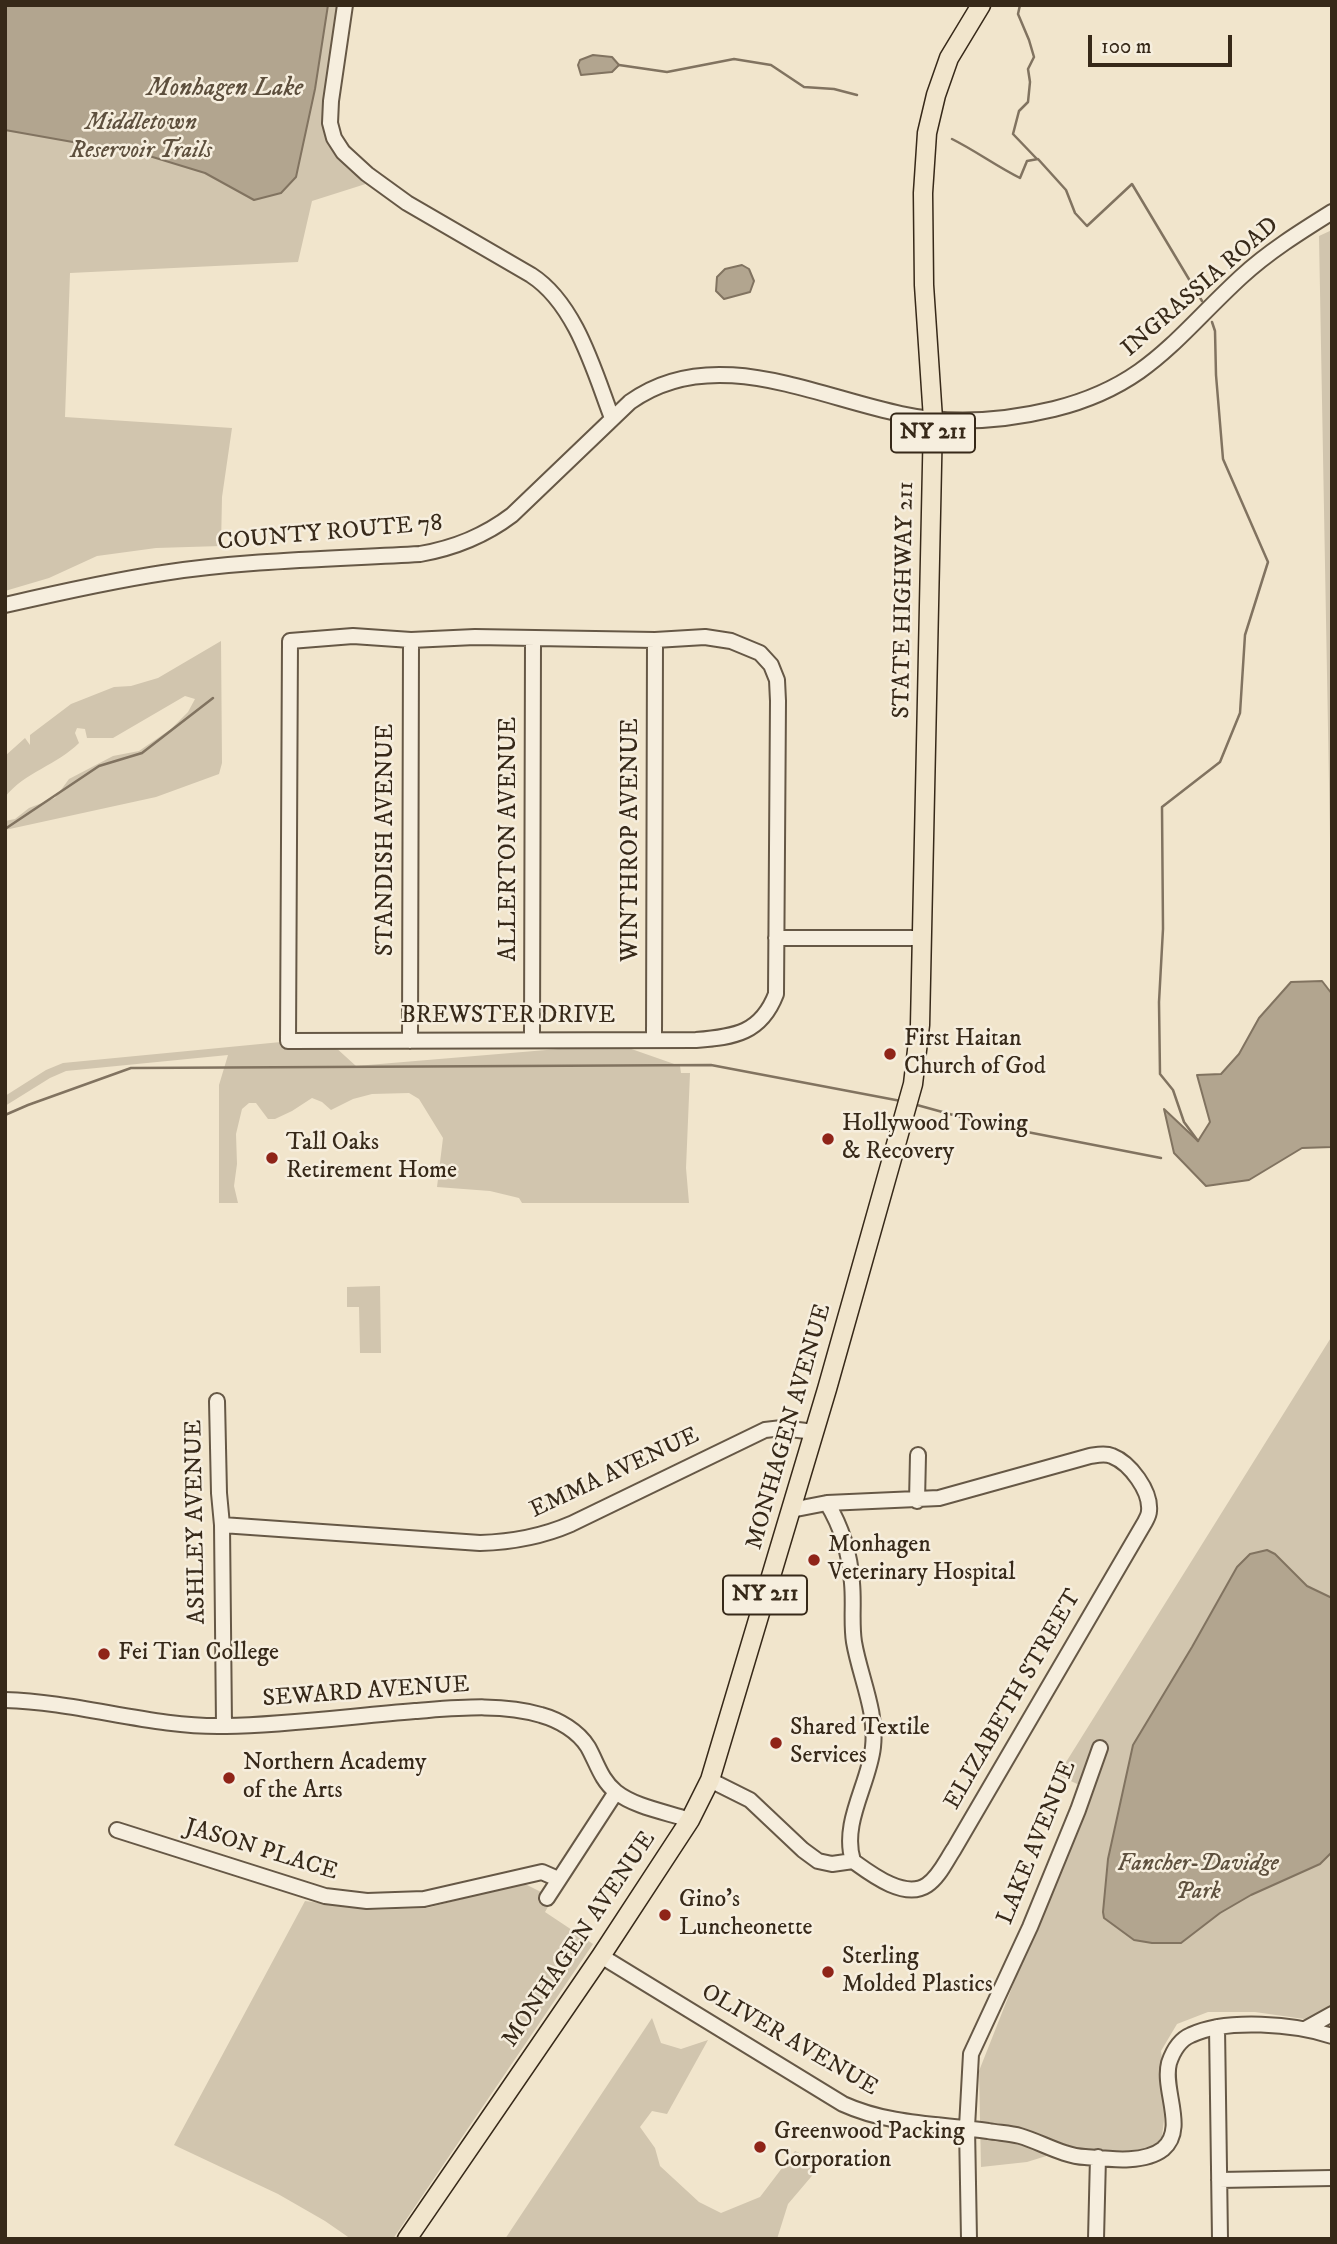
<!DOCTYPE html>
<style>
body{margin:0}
#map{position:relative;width:1337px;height:2244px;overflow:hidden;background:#f1e5cc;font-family:"IM FELL DW Pica",serif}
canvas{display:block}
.frame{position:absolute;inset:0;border:7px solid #372919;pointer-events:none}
.scale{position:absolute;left:1088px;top:35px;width:144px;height:32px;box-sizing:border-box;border:4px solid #372919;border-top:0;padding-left:9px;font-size:21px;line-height:24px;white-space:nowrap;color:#372919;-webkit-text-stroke:5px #f6eede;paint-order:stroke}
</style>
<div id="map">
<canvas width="1337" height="2244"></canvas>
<div class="frame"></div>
<div class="scale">100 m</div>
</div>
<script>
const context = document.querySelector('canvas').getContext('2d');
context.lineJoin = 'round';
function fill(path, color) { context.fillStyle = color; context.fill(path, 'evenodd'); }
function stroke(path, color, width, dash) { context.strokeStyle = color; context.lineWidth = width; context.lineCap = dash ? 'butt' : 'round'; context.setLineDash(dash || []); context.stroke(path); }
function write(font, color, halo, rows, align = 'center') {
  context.font = font + ' "IM FELL DW Pica",serif'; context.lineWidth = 5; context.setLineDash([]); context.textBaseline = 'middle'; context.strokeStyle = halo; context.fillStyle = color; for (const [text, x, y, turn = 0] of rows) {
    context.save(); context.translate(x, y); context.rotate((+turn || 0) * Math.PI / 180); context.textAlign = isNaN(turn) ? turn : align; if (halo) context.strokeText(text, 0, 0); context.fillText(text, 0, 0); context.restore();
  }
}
fill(new Path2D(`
 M5,5H345L337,119L341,133L375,181L312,201L298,262L70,273L65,417L232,428L222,497L221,546L156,548L97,556L49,578L5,591Z
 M1332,230V948L1319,236Z
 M221,641L222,763L219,774L156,797L5,830V821L15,819L29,808L55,798L69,779L113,756L139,751L171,729L188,712L195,699L185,696L113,738H87L85,729L77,728L75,733L79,743C57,765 25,772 5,797V756L25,738L30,745V735L71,704L114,687L131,686L158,678Z
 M333,1037L717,1043L713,1048L620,1045L680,1066L681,1073H690L686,1168L689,1203H522L519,1198L490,1191L437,1187L443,1138L419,1099L409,1093L372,1094L353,1099L331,1110L322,1102L312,1098L292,1111L275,1119H268L256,1103H249L242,1109L236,1134L237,1164L234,1186L238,1203H219V1085L228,1055L66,1071L50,1078L5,1106V1096L46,1070L63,1063ZM334,1046L582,1047L356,1066Z
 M380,1286L381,1353H360L359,1307H347V1287Z
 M1332,1336V2023L1255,2012H1208L1177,2024L1161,2051L1167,2096L1161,2144L1144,2150L1056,2153L1027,2162L981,2167L979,2071L1090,1790L1058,1775Z
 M523,1883L553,1898L545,1912L593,1944L393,2239H351L325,2221L278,2194L174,2145L305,1901L372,1910L427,1908Z
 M652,2018L661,2043L681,2049L708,2040L667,2114L652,2111L640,2127L655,2148L660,2166L699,2202L721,2213L760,2197L795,2151L822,2164L788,2204L777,2239H505Z`), '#d1c5ae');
const water = new Path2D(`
 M5,5H328L315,89L296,177L281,193L254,200L205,173L146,155L5,130Z
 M593,55L612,57L619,65L612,72L581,75L578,65L580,60Z
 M742,265L749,269L754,281L750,292L724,299L716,291L717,277L725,269Z
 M1322,981L1332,994V1147L1302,1148L1249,1180L1206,1186L1174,1153L1164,1109L1198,1141L1210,1122L1197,1075L1221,1074L1239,1054L1259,1018L1291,982Z
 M1267,1550L1275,1554L1307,1586L1332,1598V1852L1320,1864L1251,1895L1220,1913L1181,1943H1152L1134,1940L1104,1918L1103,1912L1108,1859L1133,1745L1192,1647L1237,1567L1250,1554Z`);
fill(water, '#b2a58f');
stroke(water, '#817360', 2);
stroke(new Path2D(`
 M1020,5L1018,14L1029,40L1034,57L1028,69L1030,82L1028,102L1019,111L1013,134L1036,158
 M619,65L667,72L734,59L771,65L804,87L834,89L857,95
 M952,139C976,151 996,166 1020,178L1027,161L1038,159L1066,190L1075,213L1087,226L1132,184L1202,301
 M5,829L99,766L142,753L213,698
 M917,1105L986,1124L1161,1158
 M5,1115L28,1105L131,1068L711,1065L901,1101
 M1198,1141L1184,1122L1173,1090L1160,1074L1159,1002L1163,929L1162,807L1220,762L1240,713L1245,635L1268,562L1223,459L1216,375L1215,331L1212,322`), '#817360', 2.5);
const minor = new Path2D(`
 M345,5L331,101L330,123L334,138L343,152L367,174L407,203L531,275C576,304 594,371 612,418
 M5,605C57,593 110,581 163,573C248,560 334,559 420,554C454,548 483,537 512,515L630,402C712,343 814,396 901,414C951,425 1004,421 1054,409C1147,386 1175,338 1241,277C1268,252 1300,232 1332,212
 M353,636L411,640L475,637L655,640L705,637L731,641L760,653L771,665L777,680L778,701L776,994C761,1033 735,1037 696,1040L288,1041L290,641Z
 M776,938H922
 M532,1039L533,640
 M654,1039L655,640
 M410,1041L411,640
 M217,1401L219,1493L222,1525L224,1726
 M917,1501L918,1455
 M827,1503C841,1526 850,1555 852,1583C854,1603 851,1623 854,1642C860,1677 877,1711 873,1747C869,1784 841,1823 853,1861
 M222,1525L480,1543C513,1542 541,1537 571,1524L765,1430L782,1428L814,1432
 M5,1700C80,1702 153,1728 226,1726C287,1725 353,1716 415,1711C456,1708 502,1703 541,1715C559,1720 578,1731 588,1747C597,1763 601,1780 616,1792C635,1807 666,1812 690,1820
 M710,1780L750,1800L803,1850L818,1861L832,1864L853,1861C871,1874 905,1900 927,1885C939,1877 946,1861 954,1849L1145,1522C1147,1518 1149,1515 1149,1511C1151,1491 1130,1463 1112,1456C1105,1453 1097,1455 1090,1456L939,1498L827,1503L791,1510
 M117,1830L325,1896L367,1901L424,1899L542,1872L558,1879
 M547,1898L616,1792
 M601,1956L843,2104C889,2125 939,2124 988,2131C999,2133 1010,2133 1020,2136C1041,2142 1063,2156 1085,2157C1108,2159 1144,2164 1163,2149C1187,2129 1162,2090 1169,2063C1173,2051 1179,2040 1191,2035C1227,2018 1295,2024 1332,2036
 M1217,2027L1220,2239
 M1305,2029L1332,2014
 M1219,2180L1332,2178
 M969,2239L967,2127L971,2054L1030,1927L1078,1810L1100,1748
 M1096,2239L1098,2157`);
const major = new Path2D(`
 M407,2239L601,1956L690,1820L710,1780L827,1389L913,1084L920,1025L933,419L924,285L923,193L927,133L936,95L949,58L981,5`);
stroke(minor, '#665846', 18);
stroke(major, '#372919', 21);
stroke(minor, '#f6eede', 14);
stroke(major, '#f1e5cc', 18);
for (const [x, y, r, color] of [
 [890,1054,7,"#8f2418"],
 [828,1139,7,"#8f2418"],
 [272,1158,7,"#8f2418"],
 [814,1560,7,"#8f2418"],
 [104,1654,7,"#8f2418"],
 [776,1743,7,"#8f2418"],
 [229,1778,7,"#8f2418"],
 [665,1915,7,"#8f2418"],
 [828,1972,7,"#8f2418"],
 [760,2147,7,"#8f2418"]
]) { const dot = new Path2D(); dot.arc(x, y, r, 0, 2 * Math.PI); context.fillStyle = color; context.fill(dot); stroke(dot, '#f6eede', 2.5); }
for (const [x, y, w] of [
 [933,433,84],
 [765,1595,84]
]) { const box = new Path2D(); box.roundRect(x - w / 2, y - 19.5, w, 39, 5); context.fillStyle = '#f6eede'; context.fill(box); stroke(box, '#372919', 2); }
write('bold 23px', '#372919', null, [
 ["NY 211",933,433],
 ["NY 211",765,1595]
]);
write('italic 24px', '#5e503e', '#f6eede', [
 ["Middletown",141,124],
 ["Reservoir Trails",141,152],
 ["Fancher-Davidge",1198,1865],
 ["Park",1198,1893]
]);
write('24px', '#372919', '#f6eede', [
 ["INGRASSIA ROAD",1201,288,-41],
 ["COUNTY ROUTE 78",330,534,-5],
 ["STATE HIGHWAY 211",905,600,-89],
 ["ALLERTON AVENUE",510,839,-90],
 ["STANDISH AVENUE",387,840,-90],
 ["WINTHROP AVENUE",632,840,-90],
 ["BREWSTER DRIVE",508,1017],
 ["MONHAGEN AVENUE",790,1427,-74],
 ["EMMA AVENUE",615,1474,-25],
 ["ASHLEY AVENUE",197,1522,-91],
 ["SEWARD AVENUE",366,1693,-4],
 ["ELIZABETH STREET",1014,1700,-60],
 ["LAKE AVENUE",1038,1843,-68],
 ["JASON PLACE",261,1851,17],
 ["MONHAGEN AVENUE",580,1940,-56],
 ["OLIVER AVENUE",789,2041,30]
]);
write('24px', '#372919', '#f6eede', [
 ["First Haitan",904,1040],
 ["Church of God",904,1068],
 ["Hollywood Towing",842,1125],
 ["& Recovery",842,1153],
 ["Tall Oaks",286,1144],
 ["Retirement Home",286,1172],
 ["Monhagen",828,1546],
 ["Veterinary Hospital",828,1574],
 ["Fei Tian College",118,1654],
 ["Shared Textile",790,1729],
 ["Services",790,1757],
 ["Northern Academy",243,1764],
 ["of the Arts",243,1792],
 ["Gino's",679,1901],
 ["Luncheonette",679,1929],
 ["Sterling",842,1958],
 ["Molded Plastics",842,1986],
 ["Greenwood Packing",774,2133],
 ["Corporation",774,2161]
], 'left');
write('italic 26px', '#5c4e3c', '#f6eede', [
 ["Monhagen Lake",225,90]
]);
</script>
